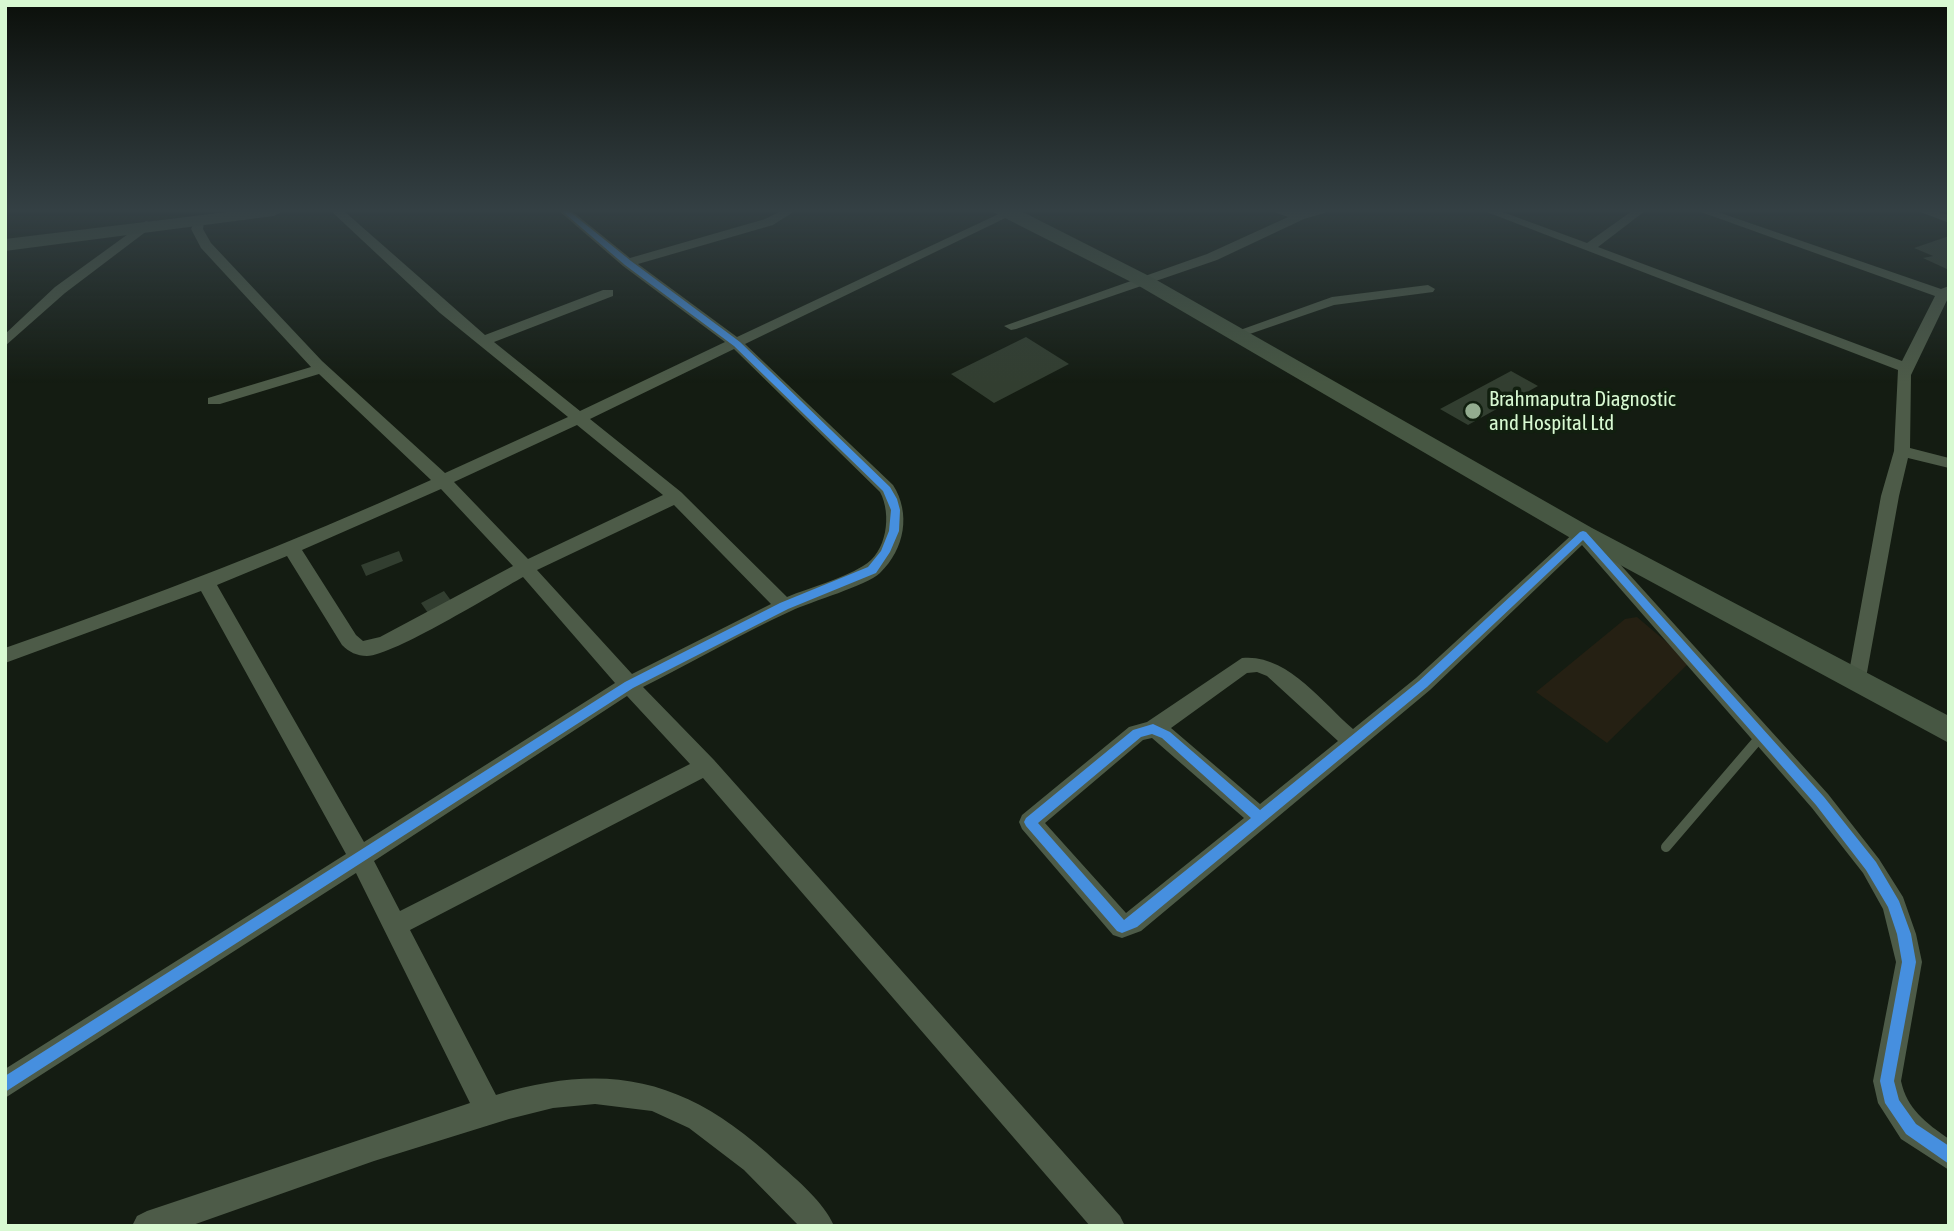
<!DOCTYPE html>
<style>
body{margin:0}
#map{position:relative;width:1954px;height:1231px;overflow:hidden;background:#141c12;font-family:"Asap Condensed",sans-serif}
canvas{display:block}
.frame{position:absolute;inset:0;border:7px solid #d8f9d2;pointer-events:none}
</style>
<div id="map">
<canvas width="1954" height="1231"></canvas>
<div class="frame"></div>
</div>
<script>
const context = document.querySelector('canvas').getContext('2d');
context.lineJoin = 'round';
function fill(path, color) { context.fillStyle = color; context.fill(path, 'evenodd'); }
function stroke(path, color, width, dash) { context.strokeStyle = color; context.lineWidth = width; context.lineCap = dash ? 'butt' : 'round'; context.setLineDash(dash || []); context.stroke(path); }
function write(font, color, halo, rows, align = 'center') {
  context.font = font + ' "Asap Condensed",sans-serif'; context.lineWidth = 7; context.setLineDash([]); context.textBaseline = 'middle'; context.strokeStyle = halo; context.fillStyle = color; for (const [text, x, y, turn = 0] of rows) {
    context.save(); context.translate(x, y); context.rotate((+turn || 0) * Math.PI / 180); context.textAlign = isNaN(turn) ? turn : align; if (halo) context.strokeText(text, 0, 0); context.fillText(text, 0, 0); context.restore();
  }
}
fill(new Path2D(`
 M1637,617L1690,662L1607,743L1536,692L1625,619Z`), '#252013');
fill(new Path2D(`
 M1949,236V270L1923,258L1933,256L1914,248Z
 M1026,337L1069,364L994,403L951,374Z
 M1511,371L1538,386L1468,425L1440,409Z
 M399,551L403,561L366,576L361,565Z
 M444,591L452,602L428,613L421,603Z`), '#323e30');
stroke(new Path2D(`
 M1666,847L1762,735`), '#4d5b48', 10);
fill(new Path2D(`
 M331,211H344L485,335L603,290H613V296L494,342L580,411L725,342L623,266L559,211H572L630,258L765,219L781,211H795L773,225L638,264L737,337L1005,211H1020L745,344L893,485C911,513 905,549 880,573C866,586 812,601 791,611C741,634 693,662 643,687L714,760L1120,1216L1125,1226H1090L703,778L410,930L496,1095C612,1060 689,1080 778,1163C797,1180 824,1202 834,1226H799L744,1170L689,1128L652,1111L595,1104L553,1108L509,1119L374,1161L190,1226H132L137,1216L147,1211L470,1103L356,873L5,1098V1069L346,854L201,591L5,663V648C151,597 292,543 431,480L319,374L220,404H208V398L311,367L201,248L191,229L197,216H205L203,229L211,243L322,361L445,473L568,417L440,313ZM734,349L880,492C892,514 887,553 863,566C840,580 811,587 787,597L681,492L590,419ZM577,425L663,495L528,559L454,482ZM441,489L513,566L380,637L363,641L356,635L302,550ZM674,505L771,604L632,674L537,570ZM287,556L342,645C349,652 357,656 367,656C394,655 493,594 523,577L615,683L364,842L217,585ZM627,696L690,764L400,911L374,861Z
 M1272,211H1331L1304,219L1217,260L1016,329L1011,330L1004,326L1207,254L1288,217Z
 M1484,211H1500L1587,243L1632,211H1645L1598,247L1902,361L1935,296L1698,211H1715L1941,289L1949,286V296L1911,375L1910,448L1949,458V468L1908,458L1899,496L1864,689H1850L1847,683L1881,496L1894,451L1898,370Z
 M1918,211H1935L1949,215V223Z
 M146,221L156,224L65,293L5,346V334L55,287Z
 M1428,285L1435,289L1433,292L1334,305L1241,337H1231L1229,334L1332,297Z
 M1583,528L1589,530L1828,794L1879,859L1903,897L1916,934L1922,962L1901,1081C1907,1109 1926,1123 1949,1139V1170L1901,1139L1878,1103L1873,1081L1896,962L1883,909L1863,873L1812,808L1582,545L1430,690L1141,931L1122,938L1113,935L1022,829L1019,822L1022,815L1129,727L1147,722L1242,658C1286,653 1322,702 1353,729L1416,678L1577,530ZM1257,672L1267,676L1338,741L1260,804L1171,728L1247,673ZM1152,738L1244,818L1126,913L1045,823L1143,740Z`), '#4d5b48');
fill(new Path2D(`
 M235,211H283L274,216L5,251V239Z
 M991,211L1023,212L1153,278L1592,528L1949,716V743L1574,540L1139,286Z`), '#475743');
fill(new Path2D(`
 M562,211H569L631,261L740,342L890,487L897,499L900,510L899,531L890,552L876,573L788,609L633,688L5,1092V1076L625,682L780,603L868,567L881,551L889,531L891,510L883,491L734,346L625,265Z
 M1583,531L1586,532L1824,797L1876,862L1899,901L1911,934L1916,962L1894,1081L1899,1100L1916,1124L1949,1146V1164L1906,1134L1885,1103L1880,1081L1902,962L1897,934L1888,907L1866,870L1816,805L1583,540L1427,687L1137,927L1122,933L1117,931L1026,826L1024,822L1026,818L1133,730L1153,724L1170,732L1260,810L1419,681L1580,532ZM1152,734L1162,738L1251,818L1124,920L1038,823L1141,737Z`), '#468fdf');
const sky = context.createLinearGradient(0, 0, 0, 383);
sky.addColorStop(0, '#0b0f0a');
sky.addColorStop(0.55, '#344044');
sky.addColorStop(1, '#34404400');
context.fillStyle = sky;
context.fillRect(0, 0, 1954, 383);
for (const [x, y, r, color] of [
 [1473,411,9,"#93ac8f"]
]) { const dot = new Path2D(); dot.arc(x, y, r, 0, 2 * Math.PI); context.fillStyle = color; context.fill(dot); stroke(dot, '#111f0f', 2.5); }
write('21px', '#d8f9d2', '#111f0f', [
 ["Brahmaputra Diagnostic",1489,399],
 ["and Hospital Ltd",1489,423]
], 'left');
</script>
